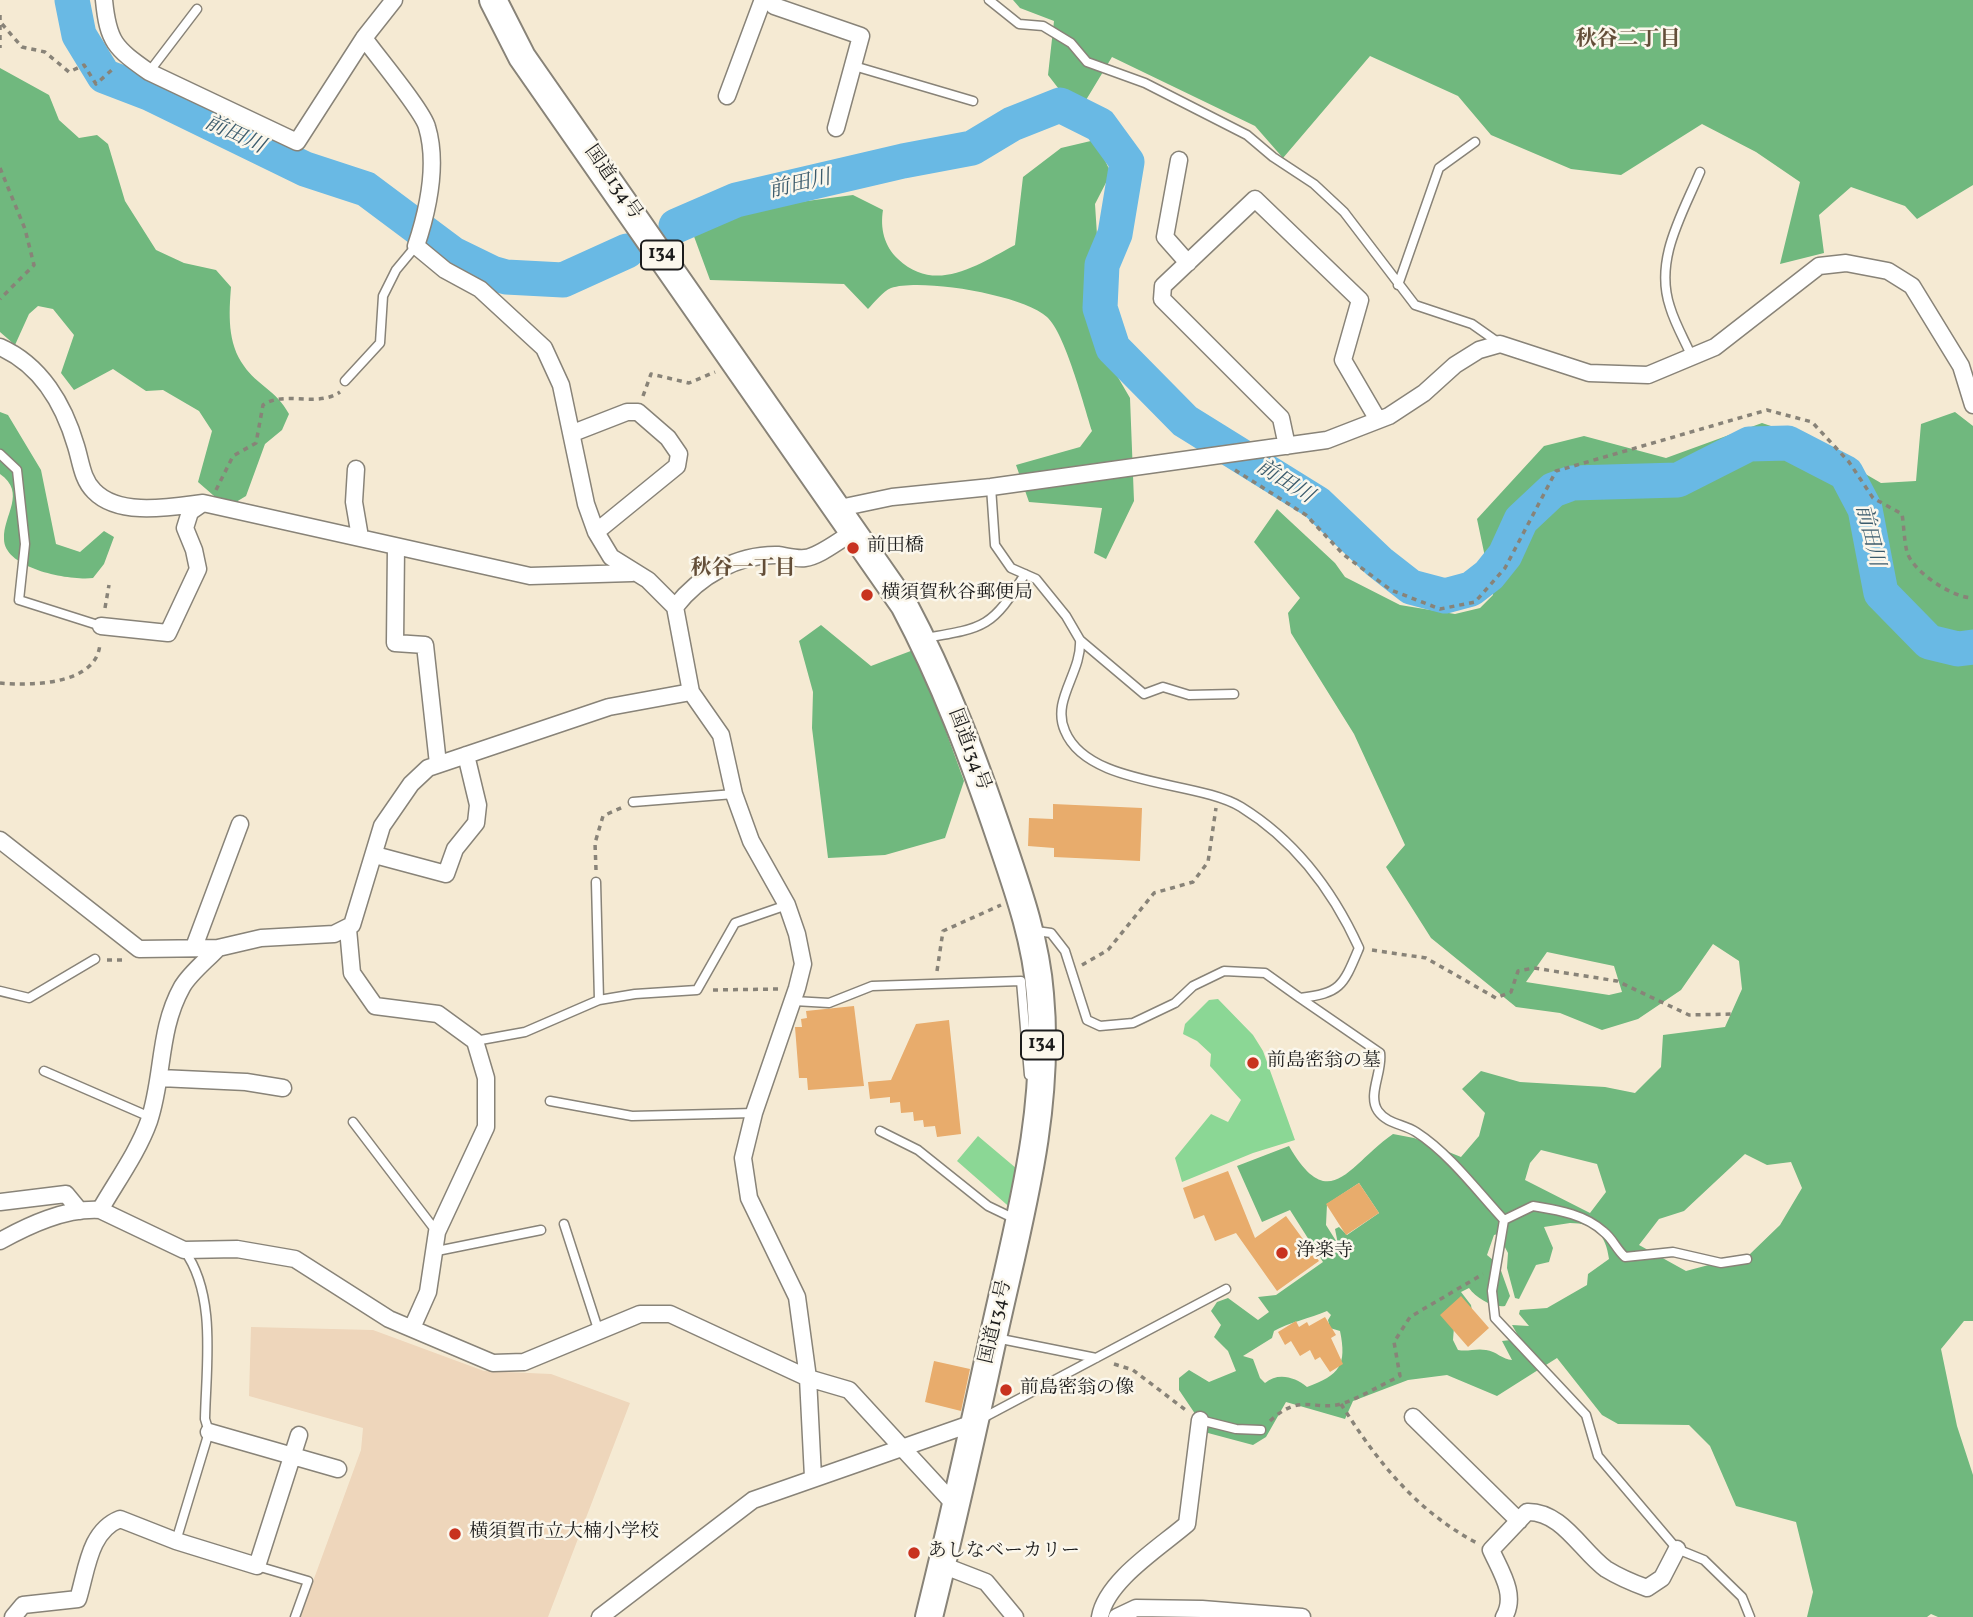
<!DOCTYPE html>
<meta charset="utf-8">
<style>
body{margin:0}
canvas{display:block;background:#f5ead3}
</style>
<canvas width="1973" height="1617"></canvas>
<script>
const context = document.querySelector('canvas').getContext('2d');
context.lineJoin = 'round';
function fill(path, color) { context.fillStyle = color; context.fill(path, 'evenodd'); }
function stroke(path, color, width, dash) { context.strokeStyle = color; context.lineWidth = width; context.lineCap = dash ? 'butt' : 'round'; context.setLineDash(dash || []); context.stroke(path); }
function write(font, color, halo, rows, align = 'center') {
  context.font = font + ' Vollkorn,"Noto Serif JP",serif'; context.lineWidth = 5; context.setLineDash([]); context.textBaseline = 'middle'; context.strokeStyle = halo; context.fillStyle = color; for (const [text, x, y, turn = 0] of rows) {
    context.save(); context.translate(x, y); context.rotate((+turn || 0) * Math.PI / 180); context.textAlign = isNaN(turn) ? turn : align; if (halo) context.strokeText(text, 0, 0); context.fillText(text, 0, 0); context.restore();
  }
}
fill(new Path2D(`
 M251,1327L373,1330L484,1371L551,1374L630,1403L548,1617H300L361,1450L363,1428L249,1396Z`), '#eed6bb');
fill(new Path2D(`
 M1218,999L1253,1035L1263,1051L1295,1140L1253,1153L1182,1182L1175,1158L1211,1114L1228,1122L1241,1100L1210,1066L1211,1054L1197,1041L1183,1034L1185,1024L1209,1000Z
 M978,1136L1023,1174L1014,1211L957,1161Z`), '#8bd795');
fill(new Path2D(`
 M1013,0H1973V185L1917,219L1905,206L1851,187L1819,215L1824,253L1780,264L1800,182L1756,152L1702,124L1621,175L1571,169L1491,135L1458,96L1370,56L1283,158L1255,126L1112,57L1086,100L1062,93L1048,75L1054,21L1020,8Z
 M0,68L49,95L59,120L79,138L97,135L108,144L125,201L156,250L184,263L216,270L231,287C229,313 227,343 244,366C257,385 276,390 289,414L282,430L265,444L246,496L236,502H221L198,482L212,431L199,411L163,390L146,391L113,369L74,390L61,373L74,335L53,309L38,306L29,314L15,345L0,332Z
 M1095,140L1111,173L1095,204L1097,235L1091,331L1130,398L1134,501L1106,559L1094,553L1102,508L1029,502L1016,465L1080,447L1092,431C1084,406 1065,333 1047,317C1023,295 922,278 891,288C883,291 874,303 868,309L844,284L710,280L692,231L730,211L853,195L883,210C880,228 884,246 898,259C935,294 976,266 1015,245L1023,177L1061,148Z
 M0,412L8,415L41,470L56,544L80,552L104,531L114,537L104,564L93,578C71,581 4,569 4,539C3,515 27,493 0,474Z
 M1955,412L1973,426V1321H1964L1941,1349L1957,1426L1973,1475V1617H1938L1931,1614L1927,1617H1807L1813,1592L1796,1522L1736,1506L1710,1446L1689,1425L1618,1424L1602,1415L1557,1358L1497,1396L1447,1375L1408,1380L1353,1401L1345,1419L1286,1402L1266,1437L1253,1445L1208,1433L1179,1390V1378L1189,1370L1209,1382L1236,1371L1228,1351L1214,1337L1221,1325L1211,1311L1217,1302L1228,1298L1258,1320L1269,1312L1258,1297L1276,1295L1323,1262L1290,1210L1262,1222L1237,1166L1289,1146C1330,1217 1349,1164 1393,1134L1414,1138L1461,1157L1479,1136L1485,1113L1462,1089L1481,1071L1520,1082L1605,1087L1635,1093L1661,1067L1663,1035L1725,1027L1742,989L1739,961L1713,944L1681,990L1638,1019L1602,1030L1560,1013L1516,1007L1431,938L1386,867L1405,845L1354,734L1291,633L1288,613L1300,598L1254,542L1277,509L1335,563L1345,577L1400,605L1455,614L1480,608L1493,595L1477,519L1544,446L1584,436L1666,458L1762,423L1798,435L1881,483L1916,481L1921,424ZM1547,952L1614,966L1622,992L1609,995L1526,982ZM1541,1150L1597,1164L1606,1192L1590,1213L1525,1180L1530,1163ZM1745,1154L1767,1165L1791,1162L1802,1188L1780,1225L1750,1254L1686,1271L1639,1245L1659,1219L1684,1211ZM1359,1183L1379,1213L1347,1235L1339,1227L1335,1229L1338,1244L1326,1225L1327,1204ZM1570,1223C1595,1223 1606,1235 1609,1259L1588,1274L1587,1285L1547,1308L1520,1310L1519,1314L1529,1326L1512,1325L1520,1339L1502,1341L1512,1360C1503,1360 1496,1351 1486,1350C1476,1348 1468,1352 1458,1350L1453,1340L1454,1327L1472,1311L1471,1305L1461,1292L1469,1288C1476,1298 1493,1308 1505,1306L1510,1296L1499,1265L1487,1255L1494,1235L1498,1234L1508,1253L1507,1268L1515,1298L1519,1299L1536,1265L1549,1262L1553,1248L1544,1227ZM1327,1311L1331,1315L1328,1320L1330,1328L1340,1331C1347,1365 1340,1375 1307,1387C1295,1377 1278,1372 1265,1383L1260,1378L1253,1359L1243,1356L1272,1338L1274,1331C1287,1323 1311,1318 1327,1311Z
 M821,625L871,666L916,649L964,781L945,838L885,855L828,858L812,728L813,692L799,641Z`), '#70b87e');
stroke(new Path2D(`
 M72,0L79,35L104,76L151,94L305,169L366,189L453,254L492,273L506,277L563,280L627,251
 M676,226L736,200L903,161L972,148L1012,124L1060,105L1100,125L1127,162L1115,234L1102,265L1100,308L1113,348L1185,421L1317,503L1379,562L1411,587L1445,596L1471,589L1489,575L1505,555L1521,520L1553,490L1572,483L1678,480L1749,444L1788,443L1846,473L1865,509L1881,593L1929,642L1958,649L1973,647`), '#69b9e4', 35);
fill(new Path2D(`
 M1053,804L1142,808L1140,861L1054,857V848L1028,846L1029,818L1053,819Z
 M854,1006L864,1086L808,1090L807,1078H799L795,1027H802L801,1019L807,1018L806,1011Z
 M949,1020L961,1134L937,1137L935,1126L924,1127L923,1120L914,1121L913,1112L901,1113L900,1102L890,1103V1097L870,1099L868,1082L891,1080L916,1024Z
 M1228,1171L1255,1238L1286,1216L1319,1261L1277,1291L1236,1233L1215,1241L1204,1215L1194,1219L1183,1188Z
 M1359,1183L1379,1213L1346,1235L1326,1204Z
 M1461,1296L1489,1328L1468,1347L1440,1315Z
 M1325,1317L1336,1335L1331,1338L1343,1364L1330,1372L1320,1357L1315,1360L1310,1350L1300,1356L1291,1341L1285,1345L1278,1332L1296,1321L1299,1327L1307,1322L1309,1326Z
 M934,1361L970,1369L961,1411L925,1402Z`), '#e8ac6c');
const service = new Path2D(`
 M989,0L1019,24L1043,26L1071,43L1087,62L1145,83L1247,135L1273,157L1314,184L1344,212L1415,305L1472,324L1499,343
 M854,66L973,101
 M149,72L197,9
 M1398,285L1439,168L1475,142
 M1692,357C1685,341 1675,324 1670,307C1654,260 1682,215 1700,172
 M345,381L380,343L383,296L396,270L416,246
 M0,454L17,470L25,544L19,600L101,626
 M991,487L995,545L1011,568L1036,579L1066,616L1080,640L1144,694L1163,687L1189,695L1234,694
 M925,638C986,628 992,627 1025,574
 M633,802L734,794
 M596,882L599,1000
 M1036,931L1051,933L1065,951L1087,1020L1100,1026L1133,1023L1175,1003L1193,986L1224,971L1265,973L1300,998C1341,993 1343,986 1359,948C1333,891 1296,841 1241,807C1197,780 1088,787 1065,731C1051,700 1082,673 1080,640
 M0,991L29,998L95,959
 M1300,998L1380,1053C1383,1071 1367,1095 1378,1111C1387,1124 1404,1124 1416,1132C1450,1154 1477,1191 1504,1220
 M794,1001L829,1003L872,986L1021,981L1029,1075
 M475,1041L525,1032L599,1000L635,994L697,990L735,923L787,905
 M44,1071L150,1117
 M550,1101L632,1116L754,1113
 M353,1122L436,1231
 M880,1131L918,1150L988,1206L1015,1219
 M1504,1220L1492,1291L1495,1318L1586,1415L1598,1456L1677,1549L1704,1560L1742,1597L1750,1617
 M1504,1220L1533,1206C1557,1210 1585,1214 1604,1232C1613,1239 1616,1249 1625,1257L1673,1252L1721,1263L1747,1259
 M564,1224L598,1329
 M432,1252L541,1230
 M996,1338L1096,1358
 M981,1419L1226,1289
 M1200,1420L1236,1429L1261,1430
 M176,1541L209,1432L205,1419C206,1366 217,1295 184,1250
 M257,1566L308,1581L295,1617`);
const minor = new Path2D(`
 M104,0C108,42 115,48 149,72L297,142L364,38L394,0
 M774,6L861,36L836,128
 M364,38C376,55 423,111 427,127C438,164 428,210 416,246L445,270L480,289L544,348L561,385L586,504L596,532L611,557L648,580L675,607L691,692L721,735L734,794L751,841L787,905L797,934L803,964L797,988L754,1113L743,1158L749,1198L797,1297L808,1378L813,1477
 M727,96L762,2
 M1179,160L1165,237L1188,263
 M0,347C41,365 64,405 76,446C81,462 82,479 94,491C119,517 171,507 203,503L530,576L632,573
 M573,433L627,412H638L668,438L679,454L677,466L596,532
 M1287,446L1281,418L1162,299L1163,286L1255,199L1360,300L1343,360L1378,420
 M356,469L354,502L360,537
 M835,509L892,497L991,487L1327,440L1389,416L1424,393L1455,365L1479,350L1500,344L1589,373L1648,375L1715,347L1819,266L1846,263L1888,271L1912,286L1961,366L1973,405
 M396,547L395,643L425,645L438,764
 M675,607C699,576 737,554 778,555C786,556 796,559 805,558C820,556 839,540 852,533
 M101,626L168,633L198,569L194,550L185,528L190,512L203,503
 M0,840L139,949L218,948L261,938L334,934L352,925L382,826L411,784L428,768L609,707L691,692
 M375,855L446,874L455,849L476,823L478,805L466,755
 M348,929L352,973L375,1006L438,1014L475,1041L486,1078V1127L437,1232L428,1292L412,1328
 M194,947L240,824
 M160,1078L246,1082L283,1088
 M0,1202L66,1194L80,1211
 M100,1210C116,1182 138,1152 149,1121C164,1076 158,1030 182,987C190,973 207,960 218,948
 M0,1241C29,1225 65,1208 100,1210L184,1250L237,1249L295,1259L389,1319L493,1363L524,1362L640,1314H670L808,1378L849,1390L954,1504
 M1413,1417L1519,1521
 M209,1432L338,1469
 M942,1565L986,1582L1015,1617
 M13,1617L23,1605L78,1599C87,1570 89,1531 120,1519L176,1541L257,1566L299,1435
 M600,1617L753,1500L976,1422
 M1100,1617C1106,1581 1159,1548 1187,1524L1200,1420
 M1117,1617L1136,1608L1202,1609L1302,1617
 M1504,1617C1517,1595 1501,1572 1491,1550L1527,1512C1562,1511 1581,1551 1606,1569C1619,1577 1633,1583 1647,1588L1662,1578L1677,1549`);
const trunk = new Path2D(`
 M493,0L522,57L904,605C944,680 974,760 1001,840C1018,890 1036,941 1040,994C1051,1113 1018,1223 993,1338C973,1431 952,1524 929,1617`);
stroke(service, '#888378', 11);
stroke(minor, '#888378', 19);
stroke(trunk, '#888378', 30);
stroke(new Path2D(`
 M0,15V48
 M2,24L22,47L45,52L69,72L84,65L96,84L114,68
 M0,168L25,229L34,265L0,299
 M643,396L651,374L689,383L715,372
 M1235,470L1306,515L1344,555L1391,590L1440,609L1475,602L1505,568L1556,471L1767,410L1812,422L1849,462L1873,498L1902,514C1904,526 1904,540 1907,552C1913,572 1953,598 1973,598
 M216,490L233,456L256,443L263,405C284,390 317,408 340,392
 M105,608L109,585
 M0,683C31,686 98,685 100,643
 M596,870L595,843L603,816L623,807
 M1372,950L1426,958L1496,998L1511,992L1518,971L1534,968L1617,981L1689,1015L1733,1014
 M107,960H127
 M1082,965L1108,950L1154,893L1193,882L1208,862L1216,808
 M937,971L943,931L1001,905
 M713,990L779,989
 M1114,1364L1133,1370L1187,1411
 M1341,1404C1377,1461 1416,1511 1477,1543
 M1270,1421C1302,1391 1315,1413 1344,1403C1363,1396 1381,1385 1400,1376L1394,1342L1410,1317L1483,1274`), '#888378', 3.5, [5, 5]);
stroke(service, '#fff', 8);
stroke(minor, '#fff', 16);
stroke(trunk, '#fff', 26);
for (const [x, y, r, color] of [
 [853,548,7,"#c8321e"],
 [867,595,7,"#c8321e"],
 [1253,1063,7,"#c8321e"],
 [1282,1253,7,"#c8321e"],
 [1006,1390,7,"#c8321e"],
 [455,1534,7,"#c8321e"],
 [914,1553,7,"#c8321e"]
]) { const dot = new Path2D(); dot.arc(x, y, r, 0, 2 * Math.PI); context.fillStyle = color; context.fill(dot); stroke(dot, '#fbf7ec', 2.5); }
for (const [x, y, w] of [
 [662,255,42],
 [1042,1045,42]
]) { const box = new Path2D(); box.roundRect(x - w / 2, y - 14.5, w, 29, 5); context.fillStyle = '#fbf7ec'; context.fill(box); stroke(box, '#1c1c1c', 2); }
write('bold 18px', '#1c1c1c', null, [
 ["134",662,255],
 ["134",1042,1045]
]);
write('19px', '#1c1c1c', '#fbf7ec', [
 ["国道134号",612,183,55],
 ["国道134号",968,750,69],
 ["国道134号",997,1322,-77]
]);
write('19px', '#1c1c1c', '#fbf7ec', [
 ["前田橋",867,548],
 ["横須賀秋谷郵便局",881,595],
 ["前島密翁の墓",1267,1063],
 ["浄楽寺",1296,1253],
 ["前島密翁の像",1020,1390],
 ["横須賀市立大楠小学校",469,1534],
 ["あしなベーカリー",928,1553]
], 'left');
write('bold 21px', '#634e38', '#fbf7ec', [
 ["秋谷二丁目",1628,41],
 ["秋谷一丁目",743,570]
]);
write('italic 21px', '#3b5b6c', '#fbf7ec', [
 ["前田川",234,136,25],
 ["前田川",800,186,-13],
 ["前田川",1284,483,32],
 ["前田川",1868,536,76]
]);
</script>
